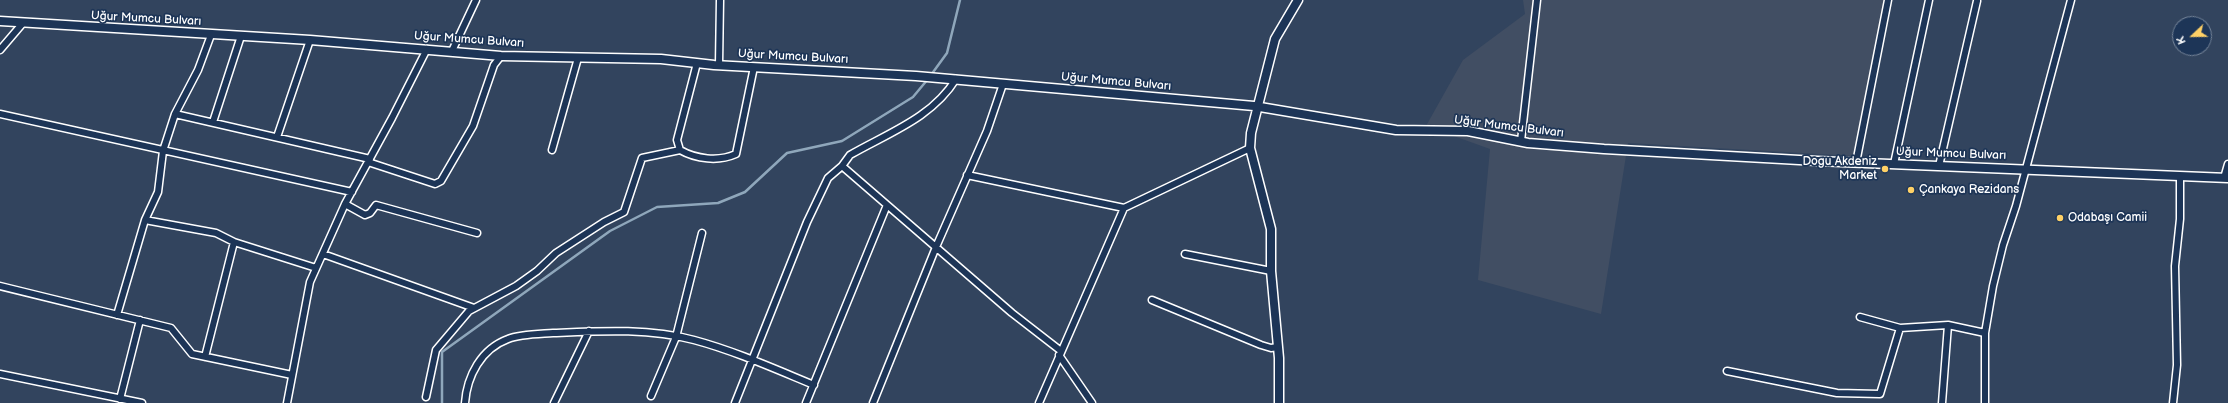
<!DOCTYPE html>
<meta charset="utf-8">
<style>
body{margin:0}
#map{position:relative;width:2228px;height:403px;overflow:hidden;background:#32445e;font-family:"Balsamiq Sans",sans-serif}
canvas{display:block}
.north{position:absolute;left:2172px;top:16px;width:40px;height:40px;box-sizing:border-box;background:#1d3557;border:1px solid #77869a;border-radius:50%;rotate:248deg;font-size:11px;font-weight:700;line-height:16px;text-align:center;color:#fff}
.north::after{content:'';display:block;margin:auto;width:14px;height:18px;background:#ffd166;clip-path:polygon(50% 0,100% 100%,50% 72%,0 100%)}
</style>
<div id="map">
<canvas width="2228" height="403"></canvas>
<div class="north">K</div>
</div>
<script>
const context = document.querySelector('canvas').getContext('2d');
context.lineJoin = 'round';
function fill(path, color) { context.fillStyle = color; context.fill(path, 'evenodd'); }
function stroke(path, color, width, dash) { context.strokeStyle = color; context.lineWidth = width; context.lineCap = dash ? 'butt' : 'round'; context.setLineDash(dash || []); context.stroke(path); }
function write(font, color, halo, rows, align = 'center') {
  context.font = font + ' "Balsamiq Sans",sans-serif'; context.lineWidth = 3.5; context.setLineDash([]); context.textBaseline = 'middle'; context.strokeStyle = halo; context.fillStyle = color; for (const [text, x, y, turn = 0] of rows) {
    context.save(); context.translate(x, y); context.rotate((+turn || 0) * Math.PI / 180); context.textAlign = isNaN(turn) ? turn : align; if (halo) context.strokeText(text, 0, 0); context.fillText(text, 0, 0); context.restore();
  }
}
fill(new Path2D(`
 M1523,0H1889L1854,156L1628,143L1601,314L1478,280L1490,149L1426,126L1463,60L1525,14Z`), '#414e63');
stroke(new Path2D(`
 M931,75L947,53L960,0
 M442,403V352L610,231L657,207L718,203L745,192L787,153L842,141L913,97L928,79`), '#8fa7bb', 2.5);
const minor = new Path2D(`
 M0,50L23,23
 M452,51L476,0
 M697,63L677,140L680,150C696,159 718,162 736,154L754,67
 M719,65L720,0
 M0,114L352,192
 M175,114L370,159
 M213,122L241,36
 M277,137L310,40
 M1521,141L1537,0
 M552,150L578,58
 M368,162L435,184L441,181L473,126L494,65L501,56
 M1856,163L1888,0
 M1894,164L1929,0
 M842,166L1012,313L1061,351
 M1939,166L1977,1
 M967,175L1124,208
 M2224,178L2228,164
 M345,204L365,215L370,213L376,205L477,233
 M145,220L216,233L234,242L316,268
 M323,254L474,308
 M1185,254L1271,271
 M0,286L171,328L192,354L292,375
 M1152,300L1261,345L1271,348L1278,347
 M117,315L145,220L158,192L163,151L175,114L198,70L211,35
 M1860,317L1900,328
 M1059,355L1092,403
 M205,357L234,242
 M1727,371L1837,393L1880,394L1900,328L1948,325L1985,333
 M0,374L142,403
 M651,396L676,337L702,233
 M426,397L436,350L469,311L516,286L537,271L556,253L604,222L624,212L642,158L680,150
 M120,399L140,320
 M287,403L310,282L345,204L392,118L427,49
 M465,403C467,376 481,349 508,339C520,334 539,334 553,333C600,331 648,328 694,340C735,351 775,369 814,385
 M554,403L589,331
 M735,403L807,222L828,178L842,166L850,155C888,133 932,118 956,79
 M806,403L887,205
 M873,403L936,247L987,131L1003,84
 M1039,403L1124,208L1250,148
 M1942,403L1948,325
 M1985,403V333L1993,286L2003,245L2016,206L2071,0
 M2173,403L2177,365L2175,266L2180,219V176`);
const tertiary = new Path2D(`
 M0,21L310,40L501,56L661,59L714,65L916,76L1254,106L1396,130L1468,131L1528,143L1604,149L1817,161L2228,178
 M1279,403V358L1271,271V229L1250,148L1251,133L1275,39L1298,0`);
stroke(minor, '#fff', 9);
stroke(tertiary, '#fff', 11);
stroke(minor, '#1d3557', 6);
stroke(tertiary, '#1d3557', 8);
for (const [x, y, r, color] of [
 [1885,169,4,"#ffd166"],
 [1911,190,4,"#ffd166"],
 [2060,218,4,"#ffd166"]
]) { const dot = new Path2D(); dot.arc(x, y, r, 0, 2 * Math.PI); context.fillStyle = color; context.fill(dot); stroke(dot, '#1d3557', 1.5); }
write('12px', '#fff', '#1d3557', [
 ["Uğur Mumcu Bulvarı",146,19,3],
 ["Uğur Mumcu Bulvarı",469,40,4],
 ["Uğur Mumcu Bulvarı",793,57,3],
 ["Uğur Mumcu Bulvarı",1116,82,5],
 ["Uğur Mumcu Bulvarı",1509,127,7],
 ["Uğur Mumcu Bulvarı",1951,154,2]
]);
write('12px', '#fff', '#1d3557', [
 ["Dogu Akdeniz",1877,162,"right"],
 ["Market",1877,176,"right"],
 ["Çankaya Rezidans",1919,190],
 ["Odabaşı Camii",2068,218]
], 'left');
</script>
